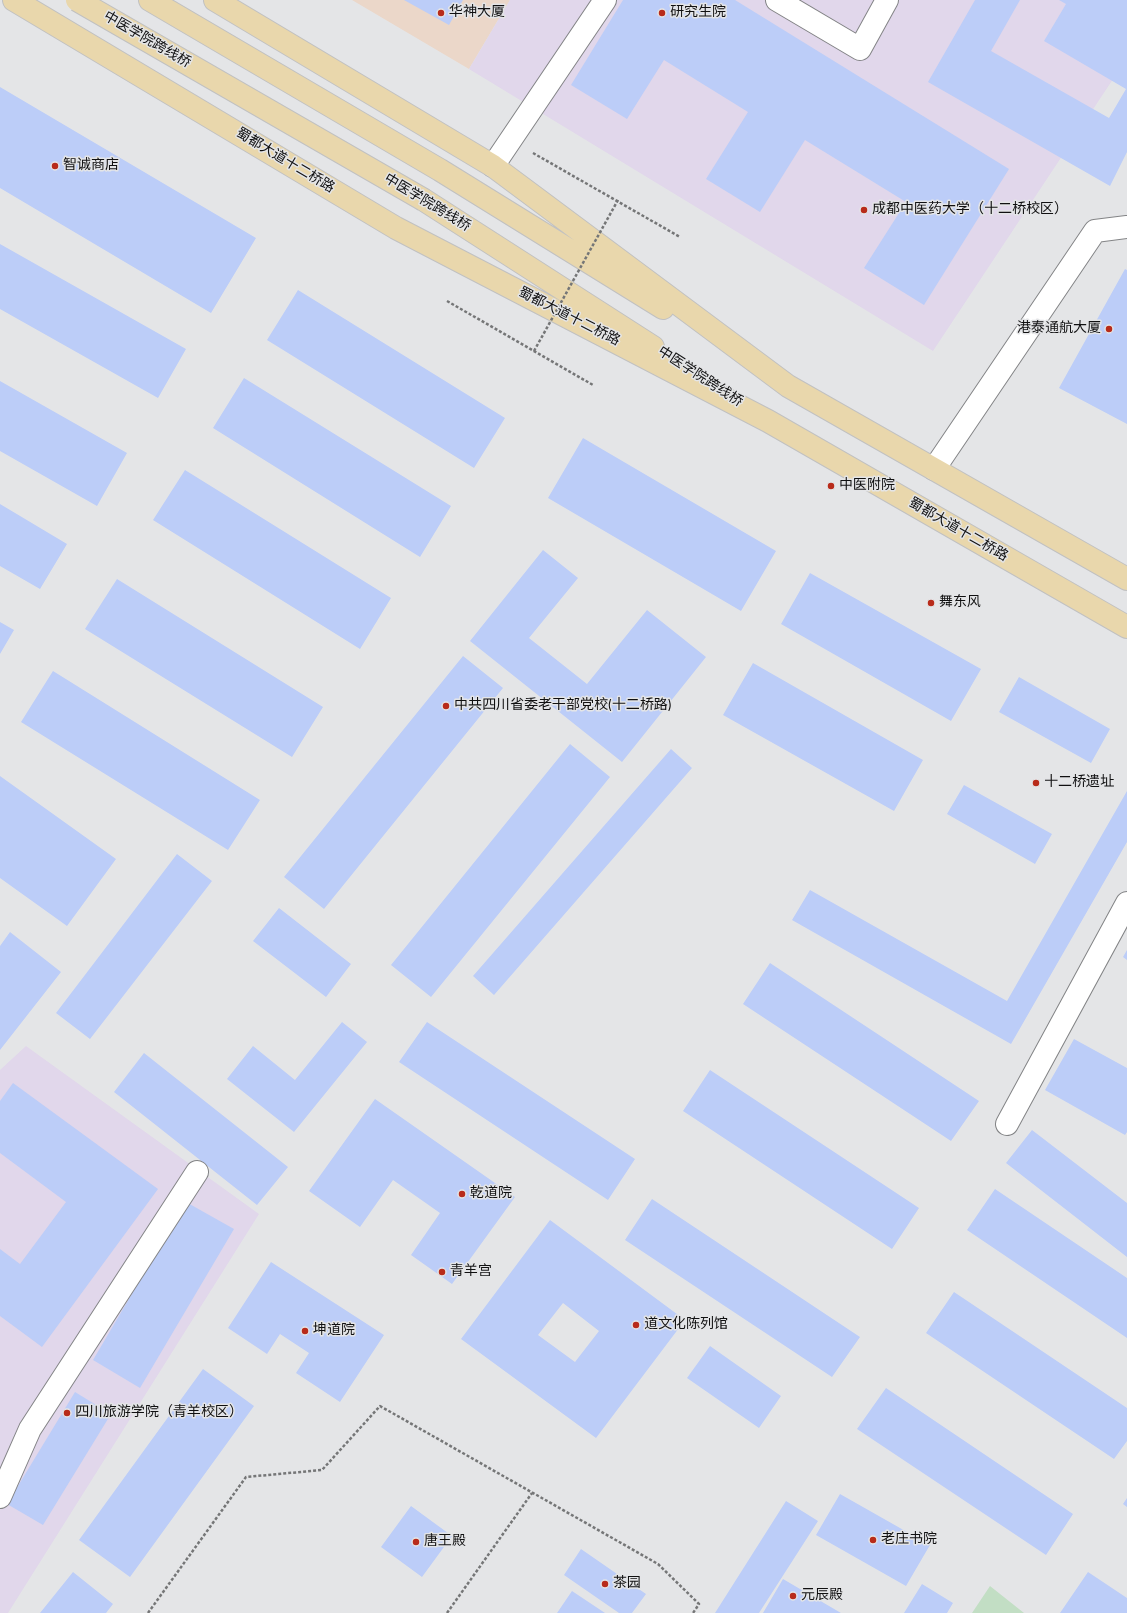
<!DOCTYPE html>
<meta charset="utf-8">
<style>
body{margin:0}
canvas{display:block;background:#e4e5e7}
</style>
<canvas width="1127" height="1613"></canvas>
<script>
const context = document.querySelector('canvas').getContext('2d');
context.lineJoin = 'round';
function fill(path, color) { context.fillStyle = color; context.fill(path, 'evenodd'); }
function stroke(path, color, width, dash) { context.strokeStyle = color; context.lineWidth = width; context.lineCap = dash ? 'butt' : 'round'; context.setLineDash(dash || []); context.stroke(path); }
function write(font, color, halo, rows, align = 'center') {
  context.font = font + ' "Titillium Web","Noto Sans SC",sans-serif'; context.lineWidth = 3; context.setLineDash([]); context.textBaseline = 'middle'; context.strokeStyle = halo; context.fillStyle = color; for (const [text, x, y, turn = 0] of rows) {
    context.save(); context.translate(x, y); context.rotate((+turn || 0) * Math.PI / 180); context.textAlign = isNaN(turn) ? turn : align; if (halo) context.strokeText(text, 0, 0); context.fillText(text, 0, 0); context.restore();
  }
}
fill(new Path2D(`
 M352,0H510L469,69Z`), '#ebd7c9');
fill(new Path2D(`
 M510,0H1127V58L933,351L469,69Z
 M26,1046L259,1214L8,1613H0V1070Z`), '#e1d7eb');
fill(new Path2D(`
 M990,1586L1024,1613H972Z`), '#c2dec4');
fill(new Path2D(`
 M404,0H463L449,25Z
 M623,0H735L1009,169L924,305L864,268L906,202L805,140L760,212L706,179L748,112L664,60L627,119L571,85Z
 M975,0H1020L991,51L1109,118L1126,89L1044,41L1066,4L1059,0H1127V152L1110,186L928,82Z
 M0,87L256,238L211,313L0,188Z
 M0,244L186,349L158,398L0,309Z
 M1125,269L1127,270V424L1059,388Z
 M298,290L505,418L474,468L267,340Z
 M244,378L451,506L420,557L213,428Z
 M0,381L127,453L97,506L0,451Z
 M583,438L776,551L741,611L548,498Z
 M185,470L391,598L360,649L153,520Z
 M0,504L67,544L40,589L0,566Z
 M543,550L578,578L529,638L587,684L647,610L706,657L622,762L470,641Z
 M810,573L981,669L951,721L781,624Z
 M117,579L323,707L292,757L85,629Z
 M0,622L14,630L0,654Z
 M463,656L503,688L324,909L284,877Z
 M753,663L923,760L894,811L723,715Z
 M53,671L260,800L228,850L21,722Z
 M1019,677L1110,729L1091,763L999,712Z
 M570,744L610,777L431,997L391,965Z
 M671,749L692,768L494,995L473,976Z
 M0,776L116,859L67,926L0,878Z
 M964,785L1052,834L1035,864L947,814Z
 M1127,791V842L1011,1044L792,920L810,890L1007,1001Z
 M177,854L212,881L90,1039L56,1013Z
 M279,908L351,964L326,997L253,941Z
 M10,932L61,972L0,1050V946Z
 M1127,950V960L1123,957Z
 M770,963L979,1101L951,1141L743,1004Z
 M342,1022L367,1042L294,1132L227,1079L253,1046L295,1080Z
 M427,1022L635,1159L608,1200L399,1062Z
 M1074,1039L1127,1068V1132L1125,1135L1045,1090Z
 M144,1053L288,1167L257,1205L114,1092Z
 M710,1070L919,1208L892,1249L683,1111Z
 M13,1083L158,1189L42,1347L0,1316V1249L20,1264L66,1202L0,1153V1101Z
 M375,1099L515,1197L452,1284L411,1255L440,1213L393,1180L360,1227L309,1191Z
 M1032,1130L1127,1203V1257L1006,1163Z
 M995,1189L1127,1278V1338L967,1230Z
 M652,1199L860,1337L832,1377L625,1240Z
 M186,1202L234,1229L140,1388L93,1360Z
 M550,1220L685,1320L596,1438L461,1339ZM563,1303L599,1331L575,1362L538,1335Z
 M271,1262L384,1335L340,1402L296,1373L309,1353L280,1334L267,1354L228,1328Z
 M954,1292L1127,1408V1441L1114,1459L926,1333Z
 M710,1346L781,1396L759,1428L687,1378Z
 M203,1369L254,1406L130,1577L79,1540Z
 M886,1388L1073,1514L1046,1555L857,1429Z
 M75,1392L111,1414L43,1525L7,1504Z
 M840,1494L930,1545L906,1586L816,1535Z
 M1127,1498V1507L1123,1504Z
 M786,1501L818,1521L759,1613H715Z
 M411,1506L452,1536L422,1577L381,1547Z
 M581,1549L646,1594L632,1613H619L564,1575Z
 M73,1572L113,1604L106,1613H40Z
 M1088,1572L1127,1598V1613H1060Z
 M783,1579L841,1613H763Z
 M922,1584L953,1603L947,1613H904Z
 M572,1591L605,1613H557Z`), '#bccdf8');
const minor = new Path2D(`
 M777,0L860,49L887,0
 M493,166L605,0
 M934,469L1095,231L1127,227
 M1007,1124L1127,903
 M0,1497L30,1429L197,1172`);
const major = new Path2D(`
 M14,0L396,228L768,421L1127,627
 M150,0L440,170L663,308
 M215,0L493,166L788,386L1127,579
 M424,200L653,347`);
stroke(minor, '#838486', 24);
stroke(major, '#c1c1c1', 24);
stroke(new Path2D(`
 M533,153L680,237
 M447,301L593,385
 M148,1613L246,1477L322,1470L380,1406L658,1564L699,1604L693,1613
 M447,1613L532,1493`), '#757677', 2.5, [3, 2]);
stroke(minor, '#fff', 22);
stroke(major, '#e9d7ac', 22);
const majorBridge = new Path2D(`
 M77,0L424,200`);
stroke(majorBridge, '#c1c1c1', 24, []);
stroke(new Path2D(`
 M534,351L618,200`), '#757677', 2.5, [3, 2]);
stroke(majorBridge, '#e9d7ac', 22);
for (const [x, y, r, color] of [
 [441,13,4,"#b82b1a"],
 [662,13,4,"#b82b1a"],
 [55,166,4,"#b82b1a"],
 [864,210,4,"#b82b1a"],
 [1109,329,4,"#b82b1a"],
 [831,486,4,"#b82b1a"],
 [931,603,4,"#b82b1a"],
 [446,706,4,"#b82b1a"],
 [1036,783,4,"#b82b1a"],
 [462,1194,4,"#b82b1a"],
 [442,1272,4,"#b82b1a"],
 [636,1325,4,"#b82b1a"],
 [305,1331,4,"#b82b1a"],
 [67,1413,4,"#b82b1a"],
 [873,1540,4,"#b82b1a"],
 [416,1542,4,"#b82b1a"],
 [605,1584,4,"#b82b1a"],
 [793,1596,4,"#b82b1a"]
]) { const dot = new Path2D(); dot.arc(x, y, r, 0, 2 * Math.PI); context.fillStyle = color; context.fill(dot); stroke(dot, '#e4e5e7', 1.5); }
write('14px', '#101011', '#e4e5e7', [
 ["华神大厦",449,13],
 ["研究生院",670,13],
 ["智诚商店",63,166],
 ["成都中医药大学（十二桥校区）",872,210],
 ["港泰通航大厦",1101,329,"right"],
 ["中医附院",839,486],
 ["舞东风",939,603],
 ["中共四川省委老干部党校(十二桥路)",454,706],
 ["十二桥遗址",1044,783],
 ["乾道院",470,1194],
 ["青羊宫",450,1272],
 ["道文化陈列馆",644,1325],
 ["坤道院",313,1331],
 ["四川旅游学院（青羊校区）",75,1413],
 ["老庄书院",881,1540],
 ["唐王殿",424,1542],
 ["茶园",613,1584],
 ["元辰殿",801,1596]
], 'left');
write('14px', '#101011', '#e4e5e7', [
 ["中医学院跨线桥",147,40,30],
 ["蜀都大道十二桥路",285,161,31],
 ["中医学院跨线桥",427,203,31],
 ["蜀都大道十二桥路",569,317,27],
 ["中医学院跨线桥",700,377,33],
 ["蜀都大道十二桥路",958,530,30]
]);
</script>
